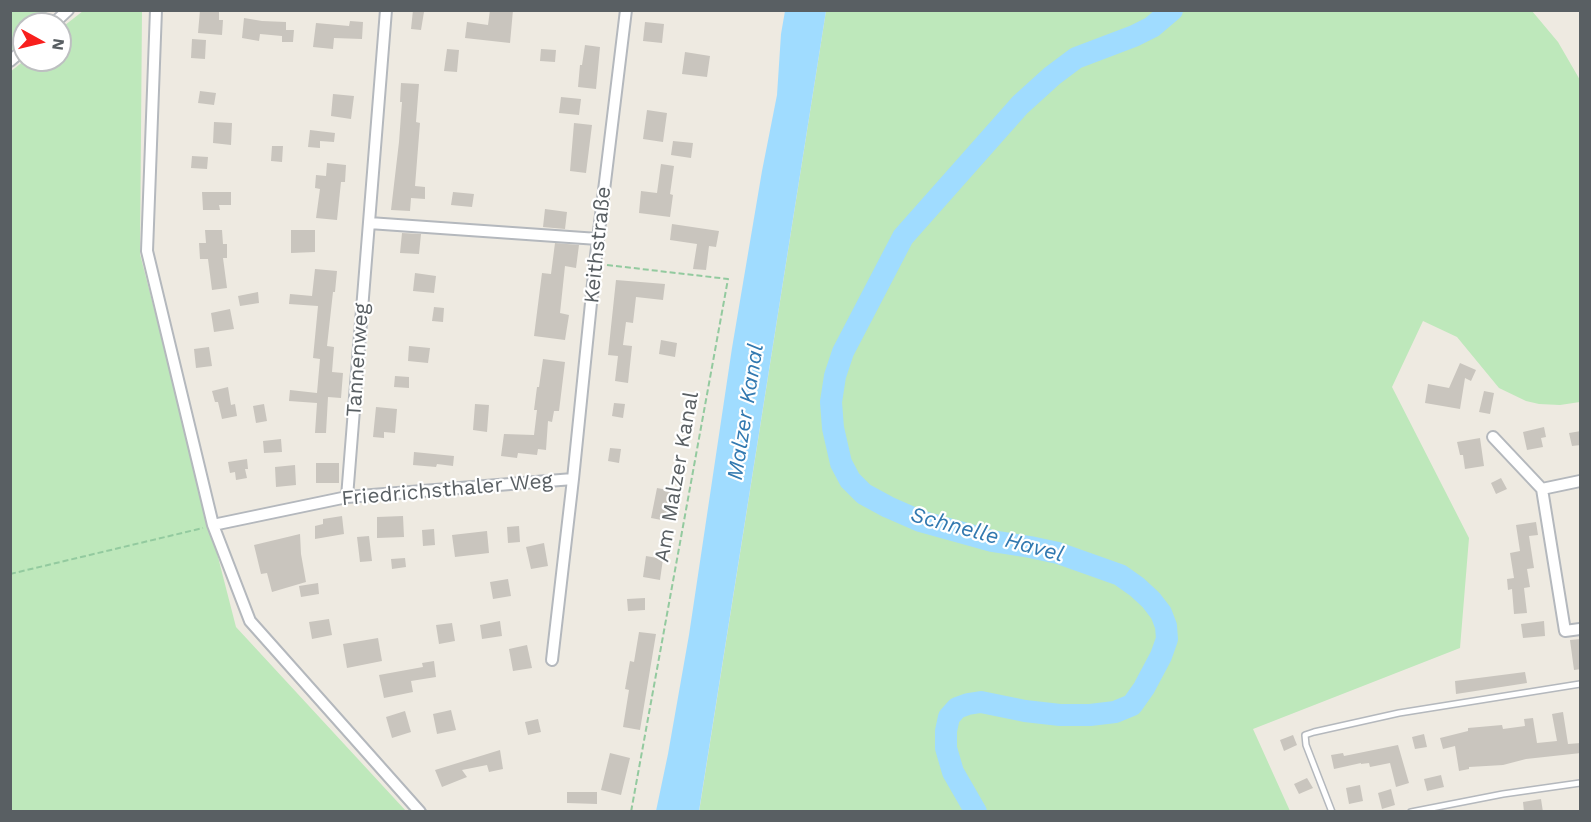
<!DOCTYPE html>
<meta charset="utf-8">
<style>
body{margin:0}
#map{position:relative;width:1591px;height:822px;overflow:hidden;background:#eeeae1;font-family:"Work Sans",sans-serif}
canvas{display:block}
.frame{position:absolute;inset:0;border:12px solid #595f63;pointer-events:none}
.north{position:absolute;left:12px;top:12px;width:60px;height:60px;box-sizing:border-box;background:#fff;border:2px solid #bdbfc1;border-radius:50%;rotate:98deg;font-size:16px;font-weight:700;line-height:24px;text-align:center;color:#595f63}
.north::after{content:'';display:block;margin:auto;width:21px;height:27px;background:#f81f1d;clip-path:polygon(50% 0,100% 100%,50% 72%,0 100%)}
</style>
<div id="map">
<canvas width="1591" height="822"></canvas>
<div class="frame"></div>
<div class="north">N</div>
</div>
<script>
const context = document.querySelector('canvas').getContext('2d');
context.lineJoin = 'round';
function fill(path, color) { context.fillStyle = color; context.fill(path, 'evenodd'); }
function stroke(path, color, width, dash) { context.strokeStyle = color; context.lineWidth = width; context.lineCap = dash ? 'butt' : 'round'; context.setLineDash(dash || []); context.stroke(path); }
function write(font, color, halo, rows, align = 'center') {
  context.font = font + ' "Work Sans",sans-serif'; context.lineWidth = 4.5; context.setLineDash([]); context.textBaseline = 'middle'; context.strokeStyle = halo; context.fillStyle = color; for (const [text, x, y, turn = 0] of rows) {
    context.save(); context.translate(x, y); context.rotate((+turn || 0) * Math.PI / 180); context.textAlign = isNaN(turn) ? turn : align; if (halo) context.strokeText(text, 0, 0); context.fillText(text, 0, 0); context.restore();
  }
}
fill(new Path2D(`
 M11,10L46,11L48,18L41,24H24V39L11,51Z
 M83,11H142L140,254L236,627L406,811H11L10,72L25,60H60V29Z
 M826,11H1532L1558,42L1580,80V402L1560,405L1539,404L1526,401L1499,388L1457,337L1423,321L1392,387L1469,538L1460,648L1253,729L1290,811L699,812Z`), '#bee8bb');
fill(new Path2D(`
 M785,11H826L699,811H656L668,754L689,635L732,348L762,171L777,95L781,34Z`), '#a0dcff');
stroke(new Path2D(`
 M976,812L953,772L946,748V731L949,717L957,708L968,704L981,702L1025,711L1060,715H1090L1115,712L1132,705L1144,688L1161,656L1167,639L1166,626L1161,613L1151,600L1137,587L1120,575L1058,553L1030,547L992,541L920,521L888,507L864,494L850,480L841,463L833,428L831,402L835,376L843,352L903,237L1020,105L1052,76L1076,58L1134,36L1152,27L1172,10`), '#a0dcff', 22);
fill(new Path2D(`
 M200,10H219V20H223L222,35L198,33Z
 M413,10L424,12L421,30L411,29Z
 M490,10H513L510,43L465,38L467,22L488,25Z
 M244,18L262,21L286,22V30H294L293,42H282V36L260,34L259,41L242,38Z
 M350,21L363,22L362,39L334,38L333,49L313,47L316,23L349,26Z
 M645,22L664,24L662,43L643,41Z
 M192,39L206,40L205,59L191,58Z
 M585,45L600,47L596,89L578,87L580,65H582Z
 M447,49L459,50L457,72L444,71Z
 M541,49L556,50L555,62L540,61Z
 M685,52L710,56L707,77L682,74Z
 M401,83L419,84L416,122L420,123L415,186L425,187V199L411,198L410,211L391,210L399,142L402,102H400Z
 M200,91L216,93L214,105L198,103Z
 M333,94L354,96L351,119L331,116Z
 M561,97L581,99L579,115L559,113Z
 M647,110L667,113L663,142L643,139Z
 M214,122L232,123L231,145L213,143Z
 M574,123L592,125L586,173L570,171Z
 M310,130L335,133L334,142L320,141V148L308,147Z
 M673,141L693,143L691,158L671,155Z
 M272,146H283L282,162L271,161Z
 M192,156L208,157L207,169L191,168Z
 M327,163L346,165L345,182H341L337,220L316,218L320,189L315,188L316,175L326,176Z
 M661,164L674,166L670,194L673,195L670,217L639,213L641,191L657,193Z
 M202,192H231V205H219L220,210H203Z
 M453,192L474,194L472,207L451,205Z
 M545,209L567,212L565,229L543,227Z
 M672,224L719,231L716,247L709,246L706,270L693,269L697,244L670,240Z
 M205,230H222L223,244H227V258H223L227,288L212,290L208,259H200L199,243H206Z
 M291,230H315V252L291,253Z
 M402,233L421,234L419,254L400,253Z
 M555,243L579,245L576,268L565,266L560,313L569,315L565,340L534,336L542,273L551,274Z
 M315,269L337,271L335,292H333L327,346L334,347L332,372L343,373L341,398L328,397L326,433H315L317,403L289,401L290,390L317,393L320,359L313,358L318,306L289,304L290,294L312,296Z
 M415,273L436,276L434,293L413,291Z
 M616,280L665,284L663,300L636,297L633,323L626,322L623,345L632,346L628,383L615,381L618,356L608,355Z
 M258,292L259,303L240,306L238,296Z
 M434,307L444,308L443,322L432,321Z
 M230,309L234,329L214,332L211,313Z
 M661,340L677,343L675,357L659,354Z
 M409,346L430,348L428,363L408,361Z
 M209,347L212,366L196,368L194,349Z
 M543,359L565,362L559,411H554L552,422L548,421L546,450L538,449L537,455L518,453L517,458L501,456L504,434L534,435L537,410H534L537,387H539Z
 M1460,363L1476,370L1471,381L1465,378L1460,409L1425,403L1428,384L1449,388Z
 M395,376L409,377V388L394,387Z
 M228,387L231,405L235,404L237,416L222,419L218,402H215L212,391Z
 M1484,391L1494,393L1490,414L1479,412Z
 M614,403L625,404L623,418L612,416Z
 M264,404L267,421L256,423L253,406Z
 M475,404L489,405L487,432L473,430Z
 M376,407L397,409L395,433L384,432V438L373,437Z
 M1544,427L1546,437L1541,438L1543,447L1527,450L1523,432Z
 M1581,431V445L1572,446L1569,433Z
 M1480,438L1484,466L1465,469L1463,455H1460L1457,442Z
 M281,439L282,452L264,453L263,441Z
 M610,448L621,449L619,463L608,461Z
 M414,452L454,456L453,466L437,464L436,467L413,465Z
 M247,459L248,469H245L247,478L236,480L235,472L230,473L228,462Z
 M316,463H339V483H316Z
 M295,465L296,485L276,487L275,467Z
 M1501,478L1507,489L1496,494L1491,483Z
 M657,488L673,491L667,521L651,518Z
 M342,516L344,534L315,539V526L323,524V519Z
 M403,516L404,537L377,538V517Z
 M1536,522L1538,535L1529,536L1534,568L1527,569L1530,587L1524,588L1527,613L1514,614L1512,589L1508,590L1507,579L1514,578L1510,553L1520,551L1516,525Z
 M519,526L520,542L508,543L507,527Z
 M434,529L435,545L423,546L422,530Z
 M487,531L489,553L455,557L452,535Z
 M300,534L301,554L306,582L272,592L267,573L261,574L254,545Z
 M369,536L372,561L360,562L357,537Z
 M544,543L548,566L531,569L526,547Z
 M646,556L663,559L660,580L643,577Z
 M405,558L406,567L392,569L391,559Z
 M508,579L511,596L493,599L490,582Z
 M318,583L319,594L301,597L299,586Z
 M645,598V610L628,611L627,599Z
 M329,619L332,635L312,639L309,622Z
 M500,621L502,636L482,639L480,625Z
 M1544,621L1545,636L1523,638L1521,624Z
 M452,623L455,641L439,644L436,625Z
 M639,632L656,634L640,730L623,727L629,690L625,689L630,661L634,662Z
 M378,638L382,661L347,668L343,644Z
 M1581,639V669L1574,670L1570,640Z
 M527,645L532,668L513,671L509,649Z
 M434,661L436,677L411,681L413,692L384,698L379,675L423,667L422,663Z
 M1525,672L1527,683L1456,694L1455,681Z
 M451,710L456,730L437,734L433,714Z
 M405,711L411,732L392,738L386,717Z
 M1563,712L1568,744L1581,743V753L1526,759L1503,765L1469,767V769L1459,771L1455,746L1443,749L1440,738L1468,731V728L1502,725L1503,729L1525,726L1524,719L1533,718L1537,743L1557,741L1552,714Z
 M538,719L541,732L528,735L525,722Z
 M1424,734L1427,747L1415,749L1412,737Z
 M1293,735L1297,745L1284,751L1280,740Z
 M1398,745L1409,783L1396,787L1390,763L1370,767L1369,763L1361,764V763L1334,769L1331,755L1343,753L1344,756Z
 M500,750L503,769L489,772L487,765L462,770L467,777L442,787L435,770Z
 M610,753L630,758L621,795L601,790Z
 M1441,775L1444,787L1427,791L1424,779Z
 M1307,778L1313,788L1299,794L1294,784Z
 M1360,785L1363,801L1349,804L1346,788Z
 M1391,789L1395,805L1382,809L1378,793Z
 M567,792H597V804L567,803Z
 M1541,799L1543,812H1524L1523,802Z`), '#c9c5be');
const service = new Path2D(`
 M1332,812L1306,745L1305,735L1314,732L1399,713L1580,684
 M1411,812L1503,794L1580,783`);
const minor = new Path2D(`
 M156,10L147,251L213,525L250,621L420,812
 M53,24L68,10
 M10,61L24,49
 M369,223L598,239
 M1493,437L1542,489L1580,481
 M573,479L595,264L626,10
 M1542,489L1565,631L1580,629
 M347,497L386,10
 M213,525L347,497L573,479L552,660`);
stroke(service, '#b4b8bd', 8);
stroke(minor, '#b4b8bd', 14);
stroke(new Path2D(`
 M607,265L728,279L631,812
 M10,574L203,528`), '#93ca9f', 2, [6, 3]);
stroke(service, '#fff', 5);
stroke(minor, '#fff', 10);
write('21px', '#595f63', '#fff', [
 ["Keithstraße",598,245,-84],
 ["Tannenweg",358,360,-86],
 ["Am Malzer Kanal",677,477,-80],
 ["Friedrichsthaler Weg",447,490,-5]
]);
write('italic 22px', '#3279b0', '#fff', [
 ["Malzer Kanal",746,412,-81],
 ["Schnelle Havel",987,535,15]
]);
</script>
